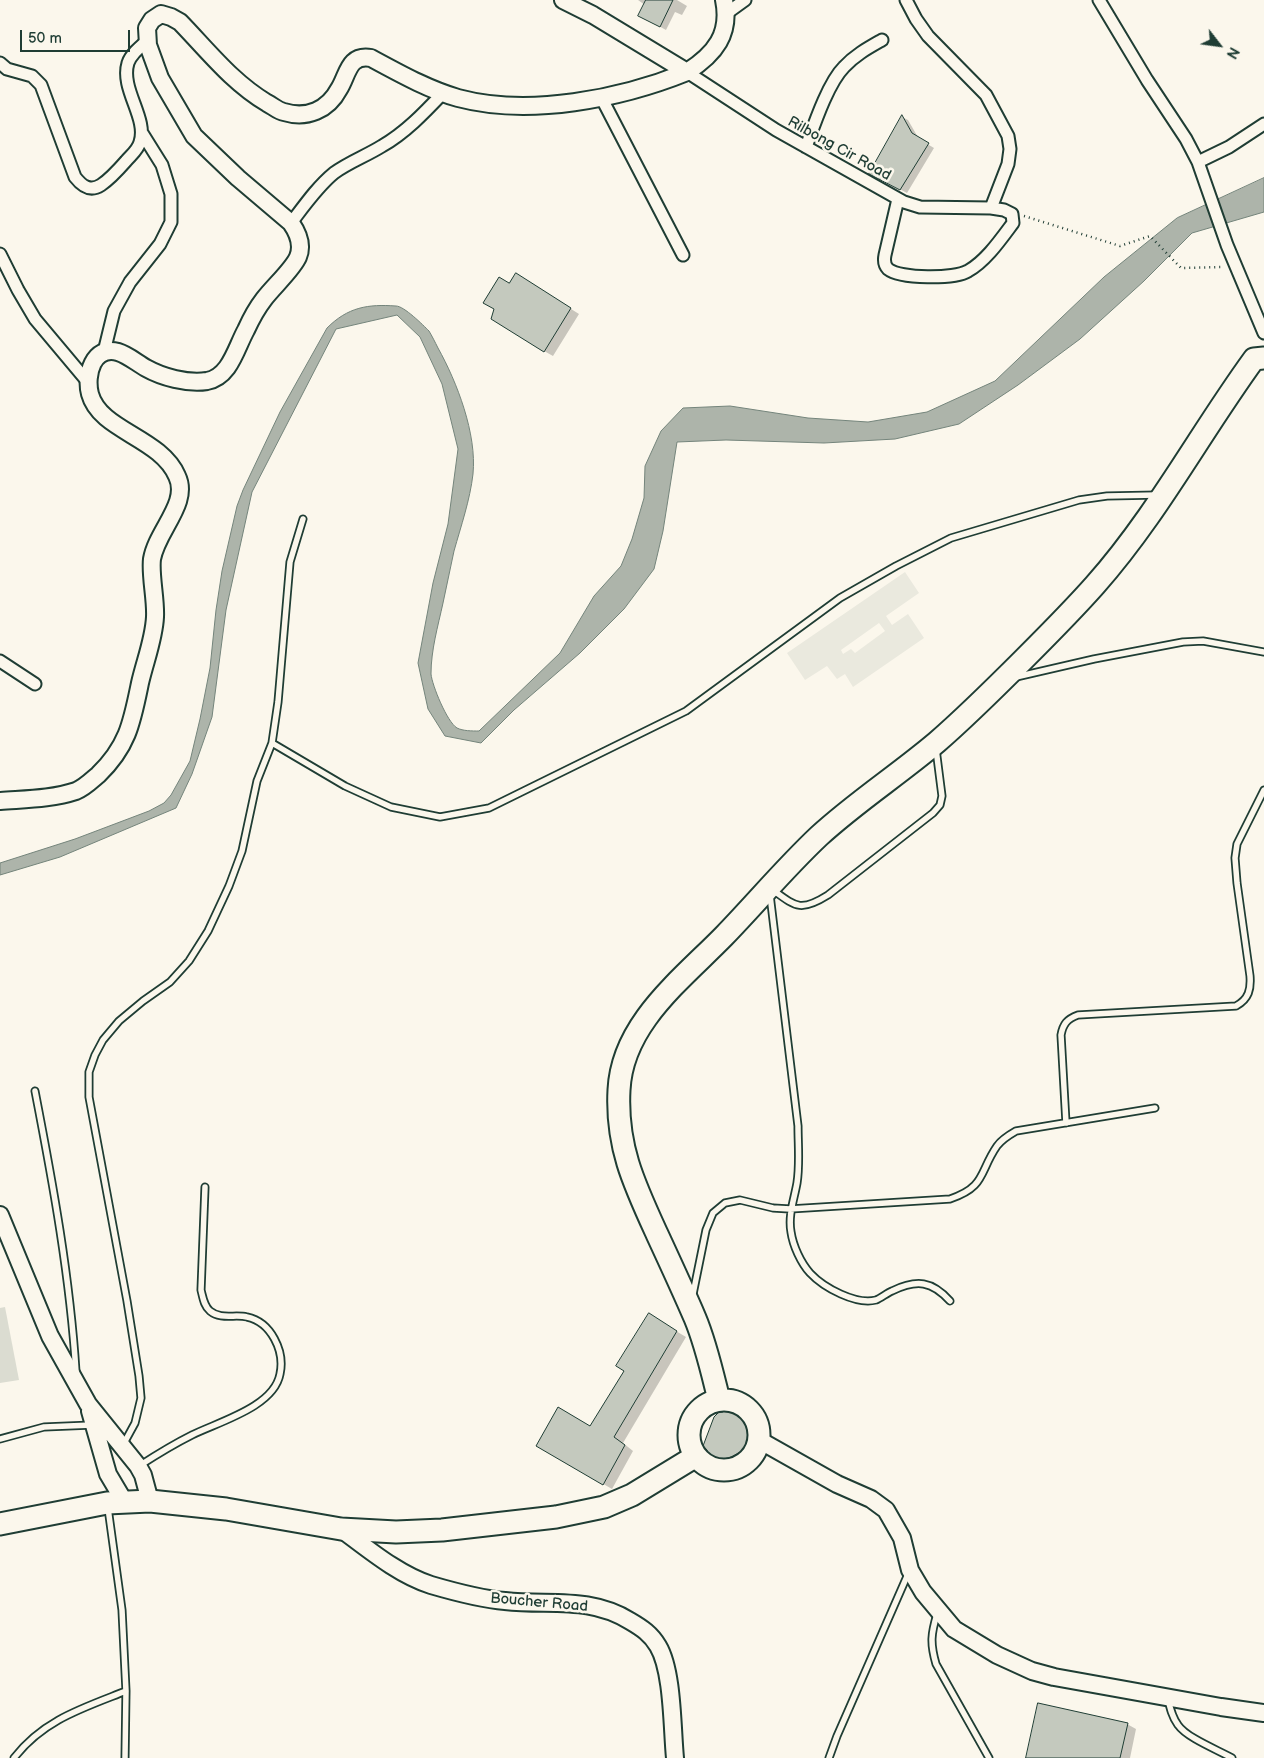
<!DOCTYPE html>
<style>
body{margin:0}
#map{position:relative;width:1264px;height:1758px;overflow:hidden;background:#fbf7ec;font-family:"Balsamiq Sans",sans-serif}
canvas{display:block}
.north{position:absolute;left:1194px;top:20px;width:50px;height:50px;-webkit-text-stroke:4px #fbf7ec;paint-order:stroke;rotate:120deg;font-size:14px;font-weight:700;line-height:20px;text-align:center;color:#1f3d34}
.north::after{content:'';display:block;margin:auto;width:18px;height:22px;background:#1f3d34;clip-path:polygon(50% 0,100% 100%,50% 72%,0 100%)}
.scale{position:absolute;left:20px;top:30px;width:110px;height:22px;box-sizing:border-box;border:2px solid #1f3d34;border-top:0;padding-left:6px;font-size:15px;line-height:18px;white-space:nowrap;color:#1f3d34;-webkit-text-stroke:4px #fbf7ec;paint-order:stroke}
</style>
<div id="map">
<canvas width="1264" height="1758"></canvas>
<div class="north">N</div>
<div class="scale">50 m</div>
</div>
<script>
const context = document.querySelector('canvas').getContext('2d');
context.lineJoin = 'round';
function fill(path, color) { context.fillStyle = color; context.fill(path, 'evenodd'); }
function stroke(path, color, width, dash) { context.strokeStyle = color; context.lineWidth = width; context.lineCap = dash ? 'butt' : 'round'; context.setLineDash(dash || []); context.stroke(path); }
function write(font, color, halo, rows, align = 'center') {
  context.font = font + ' "Balsamiq Sans",sans-serif'; context.lineWidth = 5; context.setLineDash([]); context.textBaseline = 'middle'; context.strokeStyle = halo; context.fillStyle = color; for (const [text, x, y, turn = 0] of rows) {
    context.save(); context.translate(x, y); context.rotate((+turn || 0) * Math.PI / 180); context.textAlign = isNaN(turn) ? turn : align; if (halo) context.strokeText(text, 0, 0); context.fillText(text, 0, 0); context.restore();
  }
}
fill(new Path2D(`
 M905,572L919,593L886,616L892,625L908,614L924,638L853,687L845,674L837,679L827,666L805,680L787,653ZM879,623L885,631L855,653L851,649L843,654L841,650Z`), '#eae9de');
fill(new Path2D(`
 M5,1307L19,1380L0,1383V1308Z`), '#dbdcd1');
const water = new Path2D(`
 M1264,178V212L1192,233L1144,281L1080,339L1018,385L959,424L895,439L824,443L726,440L677,442L663,531L654,569L624,609L580,653L514,710L481,743L445,736L428,709L418,663L433,583L448,524L458,449L442,384L420,337L397,315L336,329L252,492L226,610L212,717L192,774L176,808L60,857L0,875V863L75,839L149,811L164,803L171,795L190,761L200,719L210,668L216,610L222,571L237,506L243,490L280,412L327,328C348,307 368,304 396,306C404,306 423,325 429,331C432,336 435,342 438,348C457,382 477,434 473,474C470,500 461,526 454,551C450,568 447,586 443,603C438,626 431,650 431,674C432,685 447,722 457,728C463,731 472,731 479,731L560,653L594,596L621,566L632,539L644,498L645,466L661,431L683,408L730,406L808,418L868,422L927,412L995,381L1104,277L1177,218Z`);
fill(water, '#adb4aa');
stroke(water, '#74847b', 1);
fill(new Path2D(`
 M638,0H677L687,6L682,15L675,12L666,30L646,19L645,5Z
 M902,117L908,120L919,139L934,148L907,193L870,173Z
 M525,280L579,314L553,356L544,351L510,284Z
 M649,1315L686,1337L623,1443L633,1451L612,1489L538,1446L590,1427L626,1371Z
 M740,1410L751,1418L761,1435L755,1445L757,1449L738,1460L720,1465H715L708,1462Z
 M1127,1724L1136,1729L1130,1758H1027Z`), '#0003');
const building = new Path2D(`
 M646,0H673L660,27L638,16Z
 M902,115L912,133L929,143L900,190L869,174Z
 M516,273L571,308L544,352L491,319L494,309L483,303L499,277L509,283Z
 M649,1313L677,1331L614,1437L625,1445L603,1485L536,1446L558,1407L590,1426L624,1371L616,1366Z
 M733,1404L745,1413L753,1426L755,1431L751,1435L749,1440L751,1446L731,1457L713,1462H707L708,1455L707,1450L703,1446L714,1417L719,1412H722Z
 M1038,1703L1128,1723L1120,1758H1026Z`);
fill(building, '#c4c9be');
stroke(building, '#1f3d34', 1);
const lane = new Path2D(`
 M1016,677L1094,659L1183,642L1203,641L1264,652
 M272,743L345,786L391,807L440,817L489,808L686,711L840,598L896,566L951,538L1079,500L1107,496L1157,495
 M773,890C796,907 801,912 828,895L933,813L940,805L942,796L936,749
 M770,895L798,1126C798,1145 800,1164 797,1183C794,1200 788,1215 791,1232C793,1246 801,1263 810,1273C824,1288 856,1305 876,1300C881,1298 887,1293 892,1291C917,1279 932,1281 950,1301
 M35,1091C53,1184 70,1277 76,1372
 M1066,1123L1061,1035C1063,1024 1067,1019 1078,1015L1236,1006C1249,999 1251,989 1250,976L1237,883L1235,858L1237,844L1264,790
 M693,1294L706,1230L713,1213L725,1203L740,1200L773,1208L790,1209L950,1199C986,1187 979,1172 997,1146C1002,1139 1009,1135 1016,1131L1155,1108
 M0,1439L44,1427L92,1425
 M123,1445L135,1423L141,1398L139,1376L127,1301L89,1097V1072L95,1055L103,1040L119,1021L143,1001L170,982L189,961L208,931L229,886L242,851L257,781L272,743L278,702L290,562L303,519
 M139,1466C156,1455 174,1444 192,1435C218,1422 274,1407 280,1374C285,1351 271,1322 247,1317C235,1314 221,1320 210,1311C204,1306 203,1298 201,1290L205,1187
 M108,1508L122,1610L126,1691L125,1758
 M937,1614C931,1634 930,1643 936,1664L989,1758
 M1168,1699C1170,1708 1172,1717 1178,1725C1187,1738 1218,1750 1232,1758
 M14,1758C43,1720 83,1708 126,1691
 M829,1758L837,1736L908,1574`);
const street = new Path2D(`
 M1099,0L1147,80L1186,139L1198,162L1227,245L1264,333
 M727,13L745,0
 M0,63L7,69L32,76L41,85L75,177C82,186 90,192 101,185C110,179 119,169 126,161C131,155 138,150 140,142C148,118 120,89 128,63C131,54 141,46 148,40
 M687,72L776,130L904,202L920,207L991,208
 M601,97L683,255
 M806,147C814,125 828,83 844,67C855,55 868,48 882,40
 M1198,162L1229,147L1264,124
 M898,199L885,255C884,260 884,265 888,269C900,279 955,279 968,271C986,261 1001,239 1013,223L1012,214L1004,210L991,208L1008,164L1010,149L1008,136L986,95L928,36L916,19L906,0
 M291,223C304,206 317,187 334,173C349,162 366,156 382,146C405,133 424,113 443,93
 M0,254L18,290L35,319L87,381
 M104,352L114,311L130,282L160,244L171,222V194L162,165L142,133
 M0,661L35,684`);
const secondary = new Path2D(`
 M687,72C715,54 731,34 724,0
 M0,801C25,799 52,799 76,791C84,788 91,781 98,775C128,746 132,722 140,683C145,661 154,639 155,617C156,599 150,575 152,559C157,530 190,503 177,476C160,437 100,431 90,394C85,375 93,345 118,352C128,355 137,363 146,368C162,377 187,384 207,381C230,377 236,348 246,330C251,319 257,308 264,299C273,287 293,269 298,257C303,245 298,233 291,223L238,178L194,136L160,78L148,45L147,28L152,20L161,14L171,17L180,22C209,52 232,82 267,103C273,106 278,111 284,112C307,119 328,110 339,89C348,75 348,54 371,58C399,73 427,89 458,98C529,117 620,99 687,72L593,15L563,0
 M0,1215L50,1336L88,1404L138,1466L143,1475L150,1501
 M90,1411L108,1474L124,1501
 M759,1440L837,1484L871,1499L886,1510L902,1538L910,1570L923,1592L954,1629L997,1655L1032,1671L1054,1677L1221,1707L1264,1713
 M341,1529C368,1549 399,1575 431,1585C455,1592 480,1599 505,1601C550,1606 589,1596 630,1621C642,1628 651,1634 658,1646C673,1671 672,1728 675,1758`);
const highway = new Path2D(`
 M719,1400C712,1372 706,1344 695,1318C683,1290 670,1262 657,1234C634,1184 616,1146 619,1090C622,1024 681,980 724,936C756,903 785,868 819,836C856,802 898,775 937,742C967,716 995,688 1023,660C1047,636 1072,611 1095,585C1157,515 1200,433 1254,359L1264,358
 M689 1435a35 35 0 1 1 70 0a35 35 0 1 1-70 0Z
 M0,1524L107,1503L150,1501L226,1509L341,1529L396,1532L442,1530L556,1517L604,1507L632,1495L696,1456`);
stroke(lane, '#1f3d34', 9);
stroke(street, '#1f3d34', 15);
stroke(secondary, '#1f3d34', 20);
stroke(highway, '#1f3d34', 25);
stroke(new Path2D(`
 M1024,216L1120,246L1150,236L1181,268L1222,267`), '#1f3d34', 2.5, [1, 4]);
stroke(lane, '#fbf7ec', 5.5);
stroke(street, '#fbf7ec', 11);
stroke(secondary, '#fbf7ec', 16);
stroke(highway, '#fbf7ec', 21);
write('15px', '#1f3d34', '#fbf7ec', [
 ["Rilbong Cir Road",839,149,29],
 ["Boucher Road",539,1603,5]
]);
</script>
